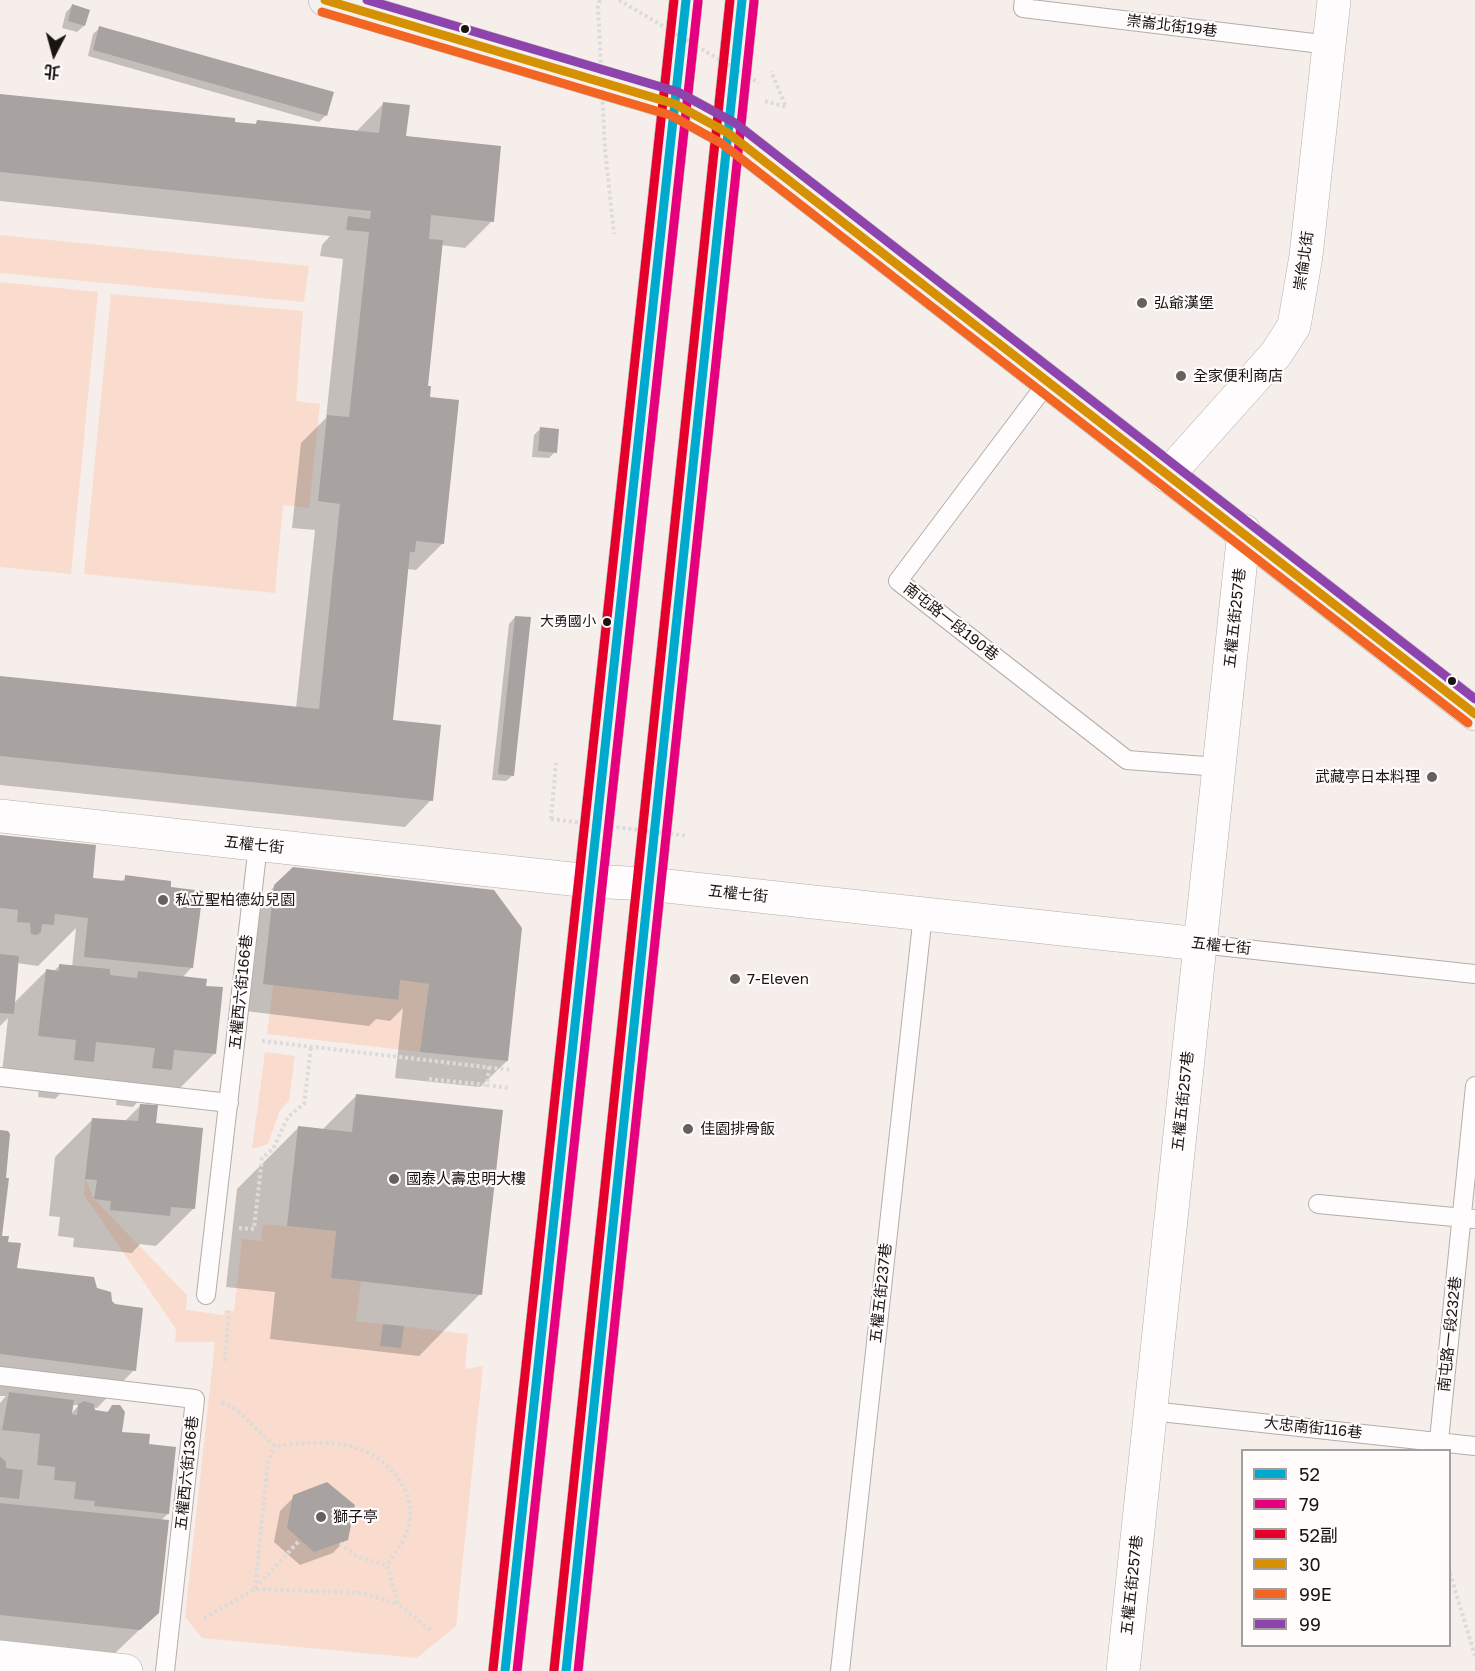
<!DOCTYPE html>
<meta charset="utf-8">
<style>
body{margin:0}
#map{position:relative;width:1475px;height:1671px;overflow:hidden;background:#f6eeea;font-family:"Golos Text","Noto Sans TC",sans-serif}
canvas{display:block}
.legend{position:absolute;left:1241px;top:1449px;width:210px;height:198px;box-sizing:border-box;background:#fffcfb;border:2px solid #a39f9e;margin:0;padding:8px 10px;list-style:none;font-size:18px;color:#191412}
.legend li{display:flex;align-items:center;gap:12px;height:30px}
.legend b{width:30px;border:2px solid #a39f9e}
.north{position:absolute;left:24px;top:24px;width:60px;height:60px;-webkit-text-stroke:4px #fffcfb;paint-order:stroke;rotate:186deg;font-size:16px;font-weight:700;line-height:24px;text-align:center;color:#191412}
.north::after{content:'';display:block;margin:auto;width:21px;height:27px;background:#191412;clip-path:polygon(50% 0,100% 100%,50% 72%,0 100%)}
</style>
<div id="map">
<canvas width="1475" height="1671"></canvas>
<ul class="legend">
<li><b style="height:8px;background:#00a9ce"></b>52</li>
<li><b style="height:8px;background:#e5007d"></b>79</li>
<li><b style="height:8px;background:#e4002b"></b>52副</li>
<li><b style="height:8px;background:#d69003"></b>30</li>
<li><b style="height:8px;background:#f26522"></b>99E</li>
<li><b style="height:8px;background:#8e44ad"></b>99</li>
</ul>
<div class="north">北</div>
</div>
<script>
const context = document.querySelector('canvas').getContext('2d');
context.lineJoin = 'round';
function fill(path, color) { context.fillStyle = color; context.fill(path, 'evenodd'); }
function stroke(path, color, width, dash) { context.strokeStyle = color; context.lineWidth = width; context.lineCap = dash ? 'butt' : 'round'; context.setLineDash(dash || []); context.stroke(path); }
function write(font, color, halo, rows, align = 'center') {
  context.font = font + ' "Golos Text","Noto Sans TC",sans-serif'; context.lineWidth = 4.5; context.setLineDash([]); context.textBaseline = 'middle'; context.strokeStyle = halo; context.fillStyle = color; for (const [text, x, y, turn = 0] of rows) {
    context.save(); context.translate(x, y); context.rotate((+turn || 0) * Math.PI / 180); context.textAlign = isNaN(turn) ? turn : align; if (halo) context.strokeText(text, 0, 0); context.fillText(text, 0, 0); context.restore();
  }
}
fill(new Path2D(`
 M0,235L309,266L304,302L0,273Z
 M0,282L98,292L71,574L0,567Z
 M111,294L303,311L296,401L320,404L309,508L283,505L275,593L84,574Z
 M400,980L429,984L420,1052L267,1034L273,985L397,1000Z
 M265,1052L295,1056L289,1101L280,1110L268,1144L252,1149Z
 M85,1178L94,1199L187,1295L186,1310L224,1315L225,1310L234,1311L242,1239L261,1241L263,1224L336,1231L331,1278L361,1282L356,1321L468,1334L465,1369L483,1366L456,1626L417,1658L202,1638L185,1617L215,1342H175L176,1329L84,1195Z`), '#f9dcce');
fill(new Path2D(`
 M72,6L84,26L77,32L62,28L66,12Z
 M100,28L326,115L319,122L88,56L93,34Z
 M0,95L254,125L257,122L356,132L383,104L405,138L492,221L465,248L441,245L427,387L443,543L416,570L406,569L391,721L431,800L405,827L0,785V678L296,708L315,530L292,528L301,443L326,418L343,259L320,256L322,245L330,236L0,201Z
 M540,429L555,452L549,458L532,457L534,435Z
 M515,617L513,775L506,781L492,780L509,624Z
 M0,837L91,882H121L126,877L192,967L182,978L214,1054L177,1091L151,1088L133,1107L116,1105L118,1085L74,1080L55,1099L38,1097L40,1077L2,1073L8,1018L0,1026ZM76,928L72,967L60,965L53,972L46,971L13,1004L17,963L38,966Z
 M275,886L493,891L507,1061L480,1087L395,1078L403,1008L390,1021L376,1019L369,1026L237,1010L248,913Z
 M356,1096L480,1294L419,1356L270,1339L275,1292L226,1287L237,1189L299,1127L322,1130Z
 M141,1105L154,1124L193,1209L156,1246L140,1244L132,1253L73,1247L74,1238L58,1236L60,1217L49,1216L55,1157L92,1120L124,1122Z
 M0,1131V1237L6,1243L16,1269L96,1289L134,1370L97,1408L93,1407L94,1412L106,1413L112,1407L120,1433L148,1445L168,1514L160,1521L157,1613L112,1656L0,1644V1403L6,1396H0ZM72,1405H79L71,1414Z
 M294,1497L346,1539L333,1553L300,1565L274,1542L280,1511Z`), '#0003');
fill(new Path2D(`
 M72,4L90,10L85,26L68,21Z
 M99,26L334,92L327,116L93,50Z
 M0,94L235,118V122L256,124L257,120L379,133L383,102L410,105L406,136L501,146L494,222L431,215L429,239L443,240L428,386H431L430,397L459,400L444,544L416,541L415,552H410L393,720L441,725L433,801L0,756V676L319,709L340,504L318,501L327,415L349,417L369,232L346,230L348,216L370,219L371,211L0,172Z
 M540,427L559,429L557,453L538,451Z
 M515,616L531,617L514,776L498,774Z
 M0,835L96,845L93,878L125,881V875L171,881V887L203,891L193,968L84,957L88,918L55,914L54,925L42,924L41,932L37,935L31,934L30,923L17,922L18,910L0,908Z
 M293,867L494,890L522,928L508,1061L420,1052L429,984L400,980L398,1000L263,984L274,885Z
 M0,954L19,956L14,1014L0,1013Z
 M59,964L110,969V975L137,978L138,971L207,979L206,986L223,987L216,1054L174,1050L172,1070L152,1068L155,1048L96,1042L94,1062L74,1060L76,1040L38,1036L46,969L59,971Z
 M356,1094L503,1110L482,1295L331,1278L336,1231L287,1226L298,1126L352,1132Z
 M140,1104L158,1105L156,1123L203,1128L195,1209L171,1207L170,1216L110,1210L111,1201L94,1199L97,1180L85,1179L92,1118L138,1121Z
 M0,1130L8,1131L10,1134L6,1178H9L2,1236H9L8,1242L21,1243L17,1268L94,1277L97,1288L111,1292L112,1301L115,1304L143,1308L136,1371L0,1354Z
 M383,1324L404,1326L401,1348L380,1346Z
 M9,1392L74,1400L72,1414L77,1415L78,1404L84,1401L94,1404L95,1410L108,1412L112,1405H120L125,1412L122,1432L150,1434L149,1444L176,1447L169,1514L94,1506L95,1501L74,1499L76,1482L54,1480L55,1467L37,1465L40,1434L2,1430Z
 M0,1456L6,1462V1468L23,1470L19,1499L0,1497Z
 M327,1482L355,1505L348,1540L314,1552L287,1528L293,1495Z
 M0,1503L169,1520L159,1613L140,1630L0,1615Z`), '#a8a3a0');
const lane = new Path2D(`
 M1024,0L1023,8L1330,45
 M1047,383L898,581L1127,760L1219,767
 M1200,944L1475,974
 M0,1077L229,1103
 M1318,1204L1475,1219
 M206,1295L258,845
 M0,1376L195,1399L165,1671
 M1151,1411L1475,1446
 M1438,1450L1475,1086
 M840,1671L923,914`);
const street = new Path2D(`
 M1167,476L1276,354L1294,326L1306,256L1334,0
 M0,816L589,881L648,884L1200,944
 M0,1657L126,1671
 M1123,1671L1244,531`);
const secondary = new Path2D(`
 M325,0L675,104L728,133C976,328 1227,519 1475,714
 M505,1671L686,0
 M566,1671L742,0`);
stroke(lane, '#b3aeab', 20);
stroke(street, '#b3aeab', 34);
stroke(secondary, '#b3aeab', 34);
stroke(new Path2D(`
 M765,101L786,107L771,71
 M605,149L614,234
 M551,819L556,763
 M262,1041L511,1070
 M489,1067L487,1085L510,1088
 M429,1079L487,1085
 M239,1228L254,1229L262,1158L273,1149L288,1117L304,1104L311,1047
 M225,1361L229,1311
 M222,1402L235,1409L275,1446C302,1443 335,1439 362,1450C394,1463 421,1498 406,1534C402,1545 393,1555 387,1565L398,1604L433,1632
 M340,1543L358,1557L387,1565
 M1450,1573L1475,1656
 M255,1588L300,1540
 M255,1589L268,1462L275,1446
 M204,1618L255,1589L363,1593L397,1604`), '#dddbda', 4, [3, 3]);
stroke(lane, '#fefcfc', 18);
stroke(street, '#fefcfc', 33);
stroke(secondary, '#f3f0ed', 33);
stroke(new Path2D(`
 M600,0L598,6L605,149
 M619,0L759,83
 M551,819L688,836`), '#dddbda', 4, [3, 3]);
stroke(new Path2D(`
 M505,1671L686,0
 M566,1671L742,0`), '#00a9ce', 9);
stroke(new Path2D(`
 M517,1671L698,1
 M578,1671L754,1`), '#e5007d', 9);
stroke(new Path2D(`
 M493,1670L674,0
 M554,1670L730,0`), '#e4002b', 9);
stroke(new Path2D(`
 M325,0L675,104L728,133L1475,714`), '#d69003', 9);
stroke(new Path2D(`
 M322,12L670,115L721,143L1468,723`), '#f26522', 9);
stroke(new Path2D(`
 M367,0L678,92L735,123L1475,699`), '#8e44ad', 9);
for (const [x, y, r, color] of [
 [465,29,5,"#191412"],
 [1142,303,6,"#66605e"],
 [1181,376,6,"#66605e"],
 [607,622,5,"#191412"],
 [1452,681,5,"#191412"],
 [1432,777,6,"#66605e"],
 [163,900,6,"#66605e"],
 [735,979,6,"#66605e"],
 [688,1129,6,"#66605e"],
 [394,1179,6,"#66605e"],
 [321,1517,6,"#66605e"]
]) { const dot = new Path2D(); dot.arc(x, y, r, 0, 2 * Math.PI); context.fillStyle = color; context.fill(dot); stroke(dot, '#fffcfb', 2); }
write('14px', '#191412', '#fffcfb', [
 ["大勇國小",596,622]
], 'right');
write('15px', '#191412', '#fffcfb', [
 ["崇崙北街19巷",1172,26,7],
 ["崇倫北街",1304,261,-82],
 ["五權五街257巷",1235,618,-84],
 ["南屯路一段190巷",951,622,38],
 ["五權七街",254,845,6],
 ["五權七街",738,894,6],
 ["五權七街",1221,946,6],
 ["五權西六街166巷",241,992,-84],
 ["五權五街257巷",1183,1101,-84],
 ["五權五街237巷",881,1293,-84],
 ["南屯路一段232巷",1450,1334,-84],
 ["大忠南街116巷",1313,1428,6],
 ["五權西六街136巷",187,1473,-84],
 ["五權五街257巷",1132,1585,-84]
]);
write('15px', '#191412', '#fffcfb', [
 ["弘爺漢堡",1154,303],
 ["全家便利商店",1193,376],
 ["武藏亭日本料理",1420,777,"right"],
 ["私立聖柏德幼兒園",175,900],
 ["7-Eleven",747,979],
 ["佳園排骨飯",700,1129],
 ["國泰人壽忠明大樓",406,1179],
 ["獅子亭",333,1517]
], 'left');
</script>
